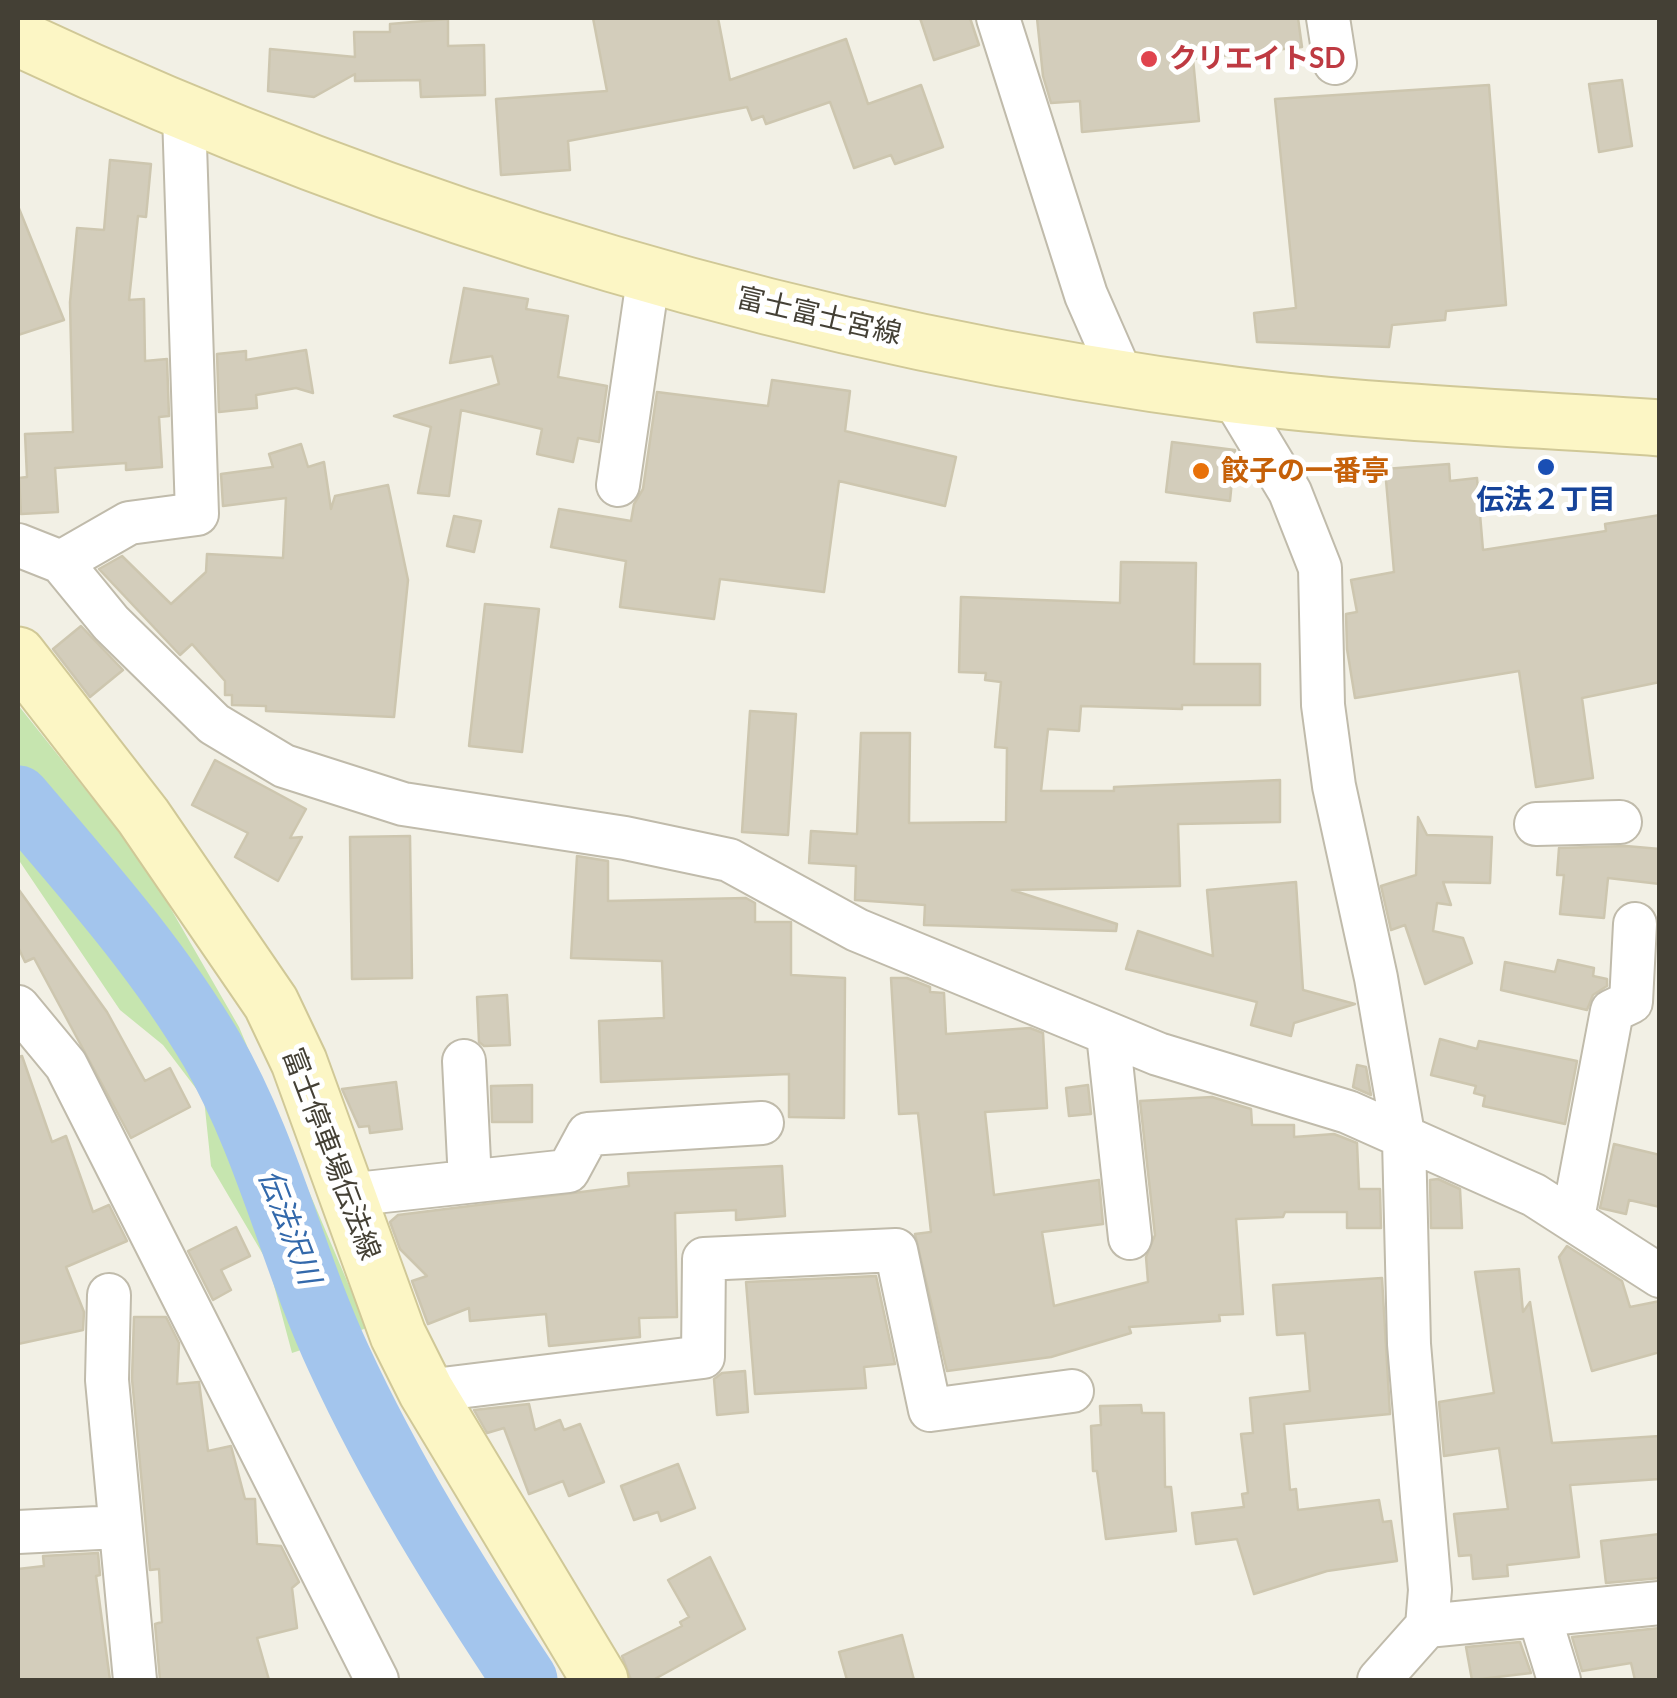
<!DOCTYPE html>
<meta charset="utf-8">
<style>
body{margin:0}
#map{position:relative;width:1677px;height:1698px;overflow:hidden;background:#f2f0e5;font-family:Lato,sans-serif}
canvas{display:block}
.frame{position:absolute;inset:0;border:20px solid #444035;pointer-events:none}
</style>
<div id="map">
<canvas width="1677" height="1698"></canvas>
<div class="frame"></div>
</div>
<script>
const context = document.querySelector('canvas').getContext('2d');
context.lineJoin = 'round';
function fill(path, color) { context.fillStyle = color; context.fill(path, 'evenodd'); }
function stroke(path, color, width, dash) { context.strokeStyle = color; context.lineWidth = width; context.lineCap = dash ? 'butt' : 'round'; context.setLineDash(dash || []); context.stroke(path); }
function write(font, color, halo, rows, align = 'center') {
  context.font = font + ' Lato,"Noto Sans JP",sans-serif'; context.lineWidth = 10; context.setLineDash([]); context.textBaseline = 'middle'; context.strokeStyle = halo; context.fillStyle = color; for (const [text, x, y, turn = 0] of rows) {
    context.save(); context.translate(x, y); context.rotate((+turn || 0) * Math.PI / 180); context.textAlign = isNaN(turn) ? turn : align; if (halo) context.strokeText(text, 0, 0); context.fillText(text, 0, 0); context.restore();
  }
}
fill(new Path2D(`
 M18,705L145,864L239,1027L367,1328L292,1353L268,1263L211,1166L204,1099L163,1045L120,1010L18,859Z`), '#c6e5af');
stroke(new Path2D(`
 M18,798C87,879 157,957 212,1050C268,1147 292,1258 339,1359C390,1470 457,1578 525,1680`), '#a3c5ed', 65);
const building = new Path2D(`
 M593,18H718L730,80L846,39L868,104L921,85L943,147L895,164L891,155L854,168L830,102L766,124L763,116L752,120L747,107L568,141L570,170L501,175L496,99L607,91Z
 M920,18H970L979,45L934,60Z
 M1037,18H1298L1302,47L1193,59L1199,121L1082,132L1080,101L1051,103L1043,76Z
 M448,19V46L484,45L485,95L421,97L420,80L355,81V74L314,97L268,91L270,49L355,57L354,32H390V24Z
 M1622,80L1632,146L1599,152L1589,84Z
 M1489,85L1506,305L1446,311L1445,320L1392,325L1389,347L1257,342L1254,313L1296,308L1275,99Z
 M110,160L151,164L146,217L138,216L129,300L144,299L145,361L167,359L169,416L159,417L162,467L126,470V463L55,468L58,512L21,514L19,478L27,477L25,434L73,432L70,302L77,228L104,230Z
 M18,206L64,320L18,335Z
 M464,288L528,299L526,309L568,316L558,377L607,386L599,442L578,438L573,462L537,454L542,429L461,410L449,496L418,493L431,427L394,416L499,384L492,356L450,363Z
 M306,350L313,393L296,388L256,395L257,408L219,412L217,354L246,351V360Z
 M772,380L850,391L845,431L956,457L945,506L839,481L824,592L720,579L714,619L620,607L626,561L551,547L559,509L631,521L634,504L643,489L657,392L768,406Z
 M1172,442L1235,450L1230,501L1166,492Z
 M301,444L308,467L324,462L331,509L335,496L388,485L408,580L394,717L266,711V706L232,705V695H225V681L192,644L180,655L99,569L122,556L171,604L206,572L207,554L283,558L286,498L223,506L221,474L273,467L269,454Z
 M1449,464L1450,481L1477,478L1483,550L1606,531L1605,524L1660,515V682L1582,698L1593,778L1536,787L1519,671L1355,698L1347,649L1346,614L1357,612L1351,580L1394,572L1385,469Z
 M454,516L481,521L474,552L447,546Z
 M1121,562L1196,563L1194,664H1260V705H1182V709L1081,706L1079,731L1048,729L1041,791H1114V787L1280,780V822L1178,824L1180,886L1012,890L1117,924L1116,931L924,925L925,905L855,900L856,866L809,863L811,831L857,834L861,733H910L909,823L1006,822L1007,748L995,747L1001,682L985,680L986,673L959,672L961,597L1120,603Z
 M485,604L539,609L522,752L469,746Z
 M81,626L123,670L90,697L53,649Z
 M750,711L796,714L788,835L742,832Z
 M215,760L306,809L290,838L302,837L278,881L235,857L248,833L192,805Z
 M1418,817L1427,835L1492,837L1490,883L1443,882L1451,905L1437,903L1433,931L1463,938L1472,963L1425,984L1405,925L1391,930L1381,886L1416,875Z
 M410,836L412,978L352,979L350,837Z
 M1626,846L1660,849V884L1608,878L1604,918L1560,914L1564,875H1557L1559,848Z
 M577,856L608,861V901L746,898L755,903V922H791V975L845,978L844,1118L789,1117V1074L601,1082L599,1021L664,1018L662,961L571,958Z
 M1296,882L1303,990L1355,1004L1294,1023L1291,1036L1251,1025L1257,1002L1126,969L1138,931L1213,956L1207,890Z
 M19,890L107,1012L145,1081L170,1068L190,1107L131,1138L34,958L25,962L18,947Z
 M1558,960L1594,968L1593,976L1607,979V986L1593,995L1587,1010L1501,990L1505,962L1555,972Z
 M891,978H907L930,987V992L944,993L946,1034L1030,1028L1043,1033L1047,1108L985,1112L994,1195L1099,1180L1103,1224L1042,1232L1054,1306L1148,1282L1146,1257L1155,1235L1140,1101L1212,1097L1251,1109L1252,1125H1294V1137L1334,1134L1357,1143L1359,1189H1380L1381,1228H1347V1212H1285L1283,1217L1236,1219L1243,1314L1219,1315L1220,1321L1129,1327L1131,1333L1051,1357L947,1371L915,1234L931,1232L918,1113L899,1114Z
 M507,995L510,1045L484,1046L479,1042L477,997Z
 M1440,1039L1477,1049L1479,1041L1577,1061L1565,1124L1483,1106L1485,1096L1474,1093L1476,1086L1431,1075Z
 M22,1056L52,1142L66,1136L93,1212L109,1205L127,1241L66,1267L84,1312L83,1330L18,1344V1057Z
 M1357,1065L1366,1067L1371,1095L1353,1087Z
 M396,1082L402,1129L370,1133L369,1126L359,1127L342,1089Z
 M532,1085V1122H492L491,1086Z
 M1088,1085L1091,1114L1069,1116L1066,1088Z
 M1614,1144L1660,1155V1207L1629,1200L1626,1214L1600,1208Z
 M782,1166L785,1216L736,1220V1210L675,1213L677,1317L639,1318L640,1337L549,1346L546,1314L470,1321L469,1308L428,1324L412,1281L427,1276L400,1249L390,1222L398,1215L629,1186L628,1173Z
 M1438,1179L1460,1189L1462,1228H1431L1430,1180Z
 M236,1227L250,1256L221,1270L231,1290L213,1300L188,1251Z
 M1567,1246L1622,1281L1630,1307L1660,1301V1352L1592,1371L1559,1257Z
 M1519,1269L1523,1312L1530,1302L1552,1443L1660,1436V1479L1570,1485L1579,1557L1507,1565L1508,1576L1473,1579L1471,1555L1459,1556L1454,1514L1508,1509L1499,1448L1444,1456L1439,1402L1494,1393L1475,1272Z
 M876,1276L895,1364L864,1367L866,1388L755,1394L746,1282Z
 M1382,1278L1390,1414L1284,1424L1290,1490L1296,1489L1298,1510L1379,1500L1383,1522L1391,1521L1397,1561L1327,1571L1254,1594L1237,1539L1196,1544L1192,1513L1244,1507L1242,1494L1248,1493L1241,1434L1253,1433L1250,1398L1310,1391L1305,1333L1277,1335L1273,1285Z
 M134,1317H166L179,1343L177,1384L199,1382L208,1451L231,1446L245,1499H255L257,1544L281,1546L299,1582L292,1588L297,1628L257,1638L269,1680H160L155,1624L162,1622L159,1569L150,1570L132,1379Z
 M745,1371L748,1412L717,1415L714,1379L722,1373Z
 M529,1404L535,1430L560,1420L564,1430L580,1424L604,1482L569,1496L563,1481L529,1494L504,1428L487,1433L474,1410Z
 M1141,1405L1142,1413H1164L1165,1487H1171L1176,1531L1106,1539L1097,1471H1093L1091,1426L1101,1425L1100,1406Z
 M678,1464L695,1508L661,1521L658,1512L634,1520L621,1486Z
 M1660,1534V1578L1606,1583L1601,1541Z
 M98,1553L100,1575L96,1576L110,1680H18V1569L44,1566L43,1556Z
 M710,1557L745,1629L653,1680H631L622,1656L682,1626L680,1622L689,1617L668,1580Z
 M1660,1628V1680H1635L1631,1663L1582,1671L1572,1637Z
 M902,1635L914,1680H847L839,1652Z
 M1520,1642L1531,1673L1472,1680L1466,1647Z`);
fill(building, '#d3cdbb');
stroke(building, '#cdc6af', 2.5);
const minor = new Path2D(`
 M998,18L1086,295L1122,377
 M1328,18L1335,63
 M1231,394L1290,492L1320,568L1323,705L1334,786L1376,978L1404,1140L1409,1344L1430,1590L1427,1626L1379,1680
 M618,485L649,273
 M18,545L61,562L111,623L214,724L284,766L403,804L625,838L729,860L857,930L1158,1054L1348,1112L1534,1195L1660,1276
 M61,562L129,523L197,514L184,114
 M1536,824L1620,822
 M18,1007L66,1065L377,1680
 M1108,1034L1130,1238
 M464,1061L470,1181
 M347,1195L568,1171L588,1134L762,1123
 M1573,1218L1612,1011L1631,1002L1635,924
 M109,1295L107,1380L135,1680
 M426,1391L703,1357L704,1259L896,1250L930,1410L1072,1391
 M18,1532L119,1527
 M1539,1615L1559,1680
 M1427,1626L1660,1603`);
const secondary = new Path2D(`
 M18,38C401,218 813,341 1234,395C1375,413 1518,418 1660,428
 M18,655L143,816L271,1003L299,1062L398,1335L426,1391L600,1680`);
stroke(minor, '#c0bbab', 46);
stroke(secondary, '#d0c897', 59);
stroke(minor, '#fff', 42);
stroke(secondary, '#fcf6c5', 55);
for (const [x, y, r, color] of [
 [1149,59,10,"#e0444e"],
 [1546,467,10,"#1a4fb4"],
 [1201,471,10,"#e8710a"]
]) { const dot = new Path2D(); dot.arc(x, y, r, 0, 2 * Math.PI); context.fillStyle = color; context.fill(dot); stroke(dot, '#fff', 4); }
write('bold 28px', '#be3a42', '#fff', [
 ["クリエイトSD",1169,59]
], 'left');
write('28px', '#444035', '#fff', [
 ["富士富士宮線",819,316,13],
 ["富士停車場伝法線",331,1154,69]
]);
write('bold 28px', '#c56008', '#fff', [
 ["餃子の一番亭",1221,471]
], 'left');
write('bold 28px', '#164399', '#fff', [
 ["伝法２丁目",1546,500]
]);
write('italic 30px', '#3369ab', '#fff', [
 ["伝法沢川",289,1227,69]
]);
</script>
